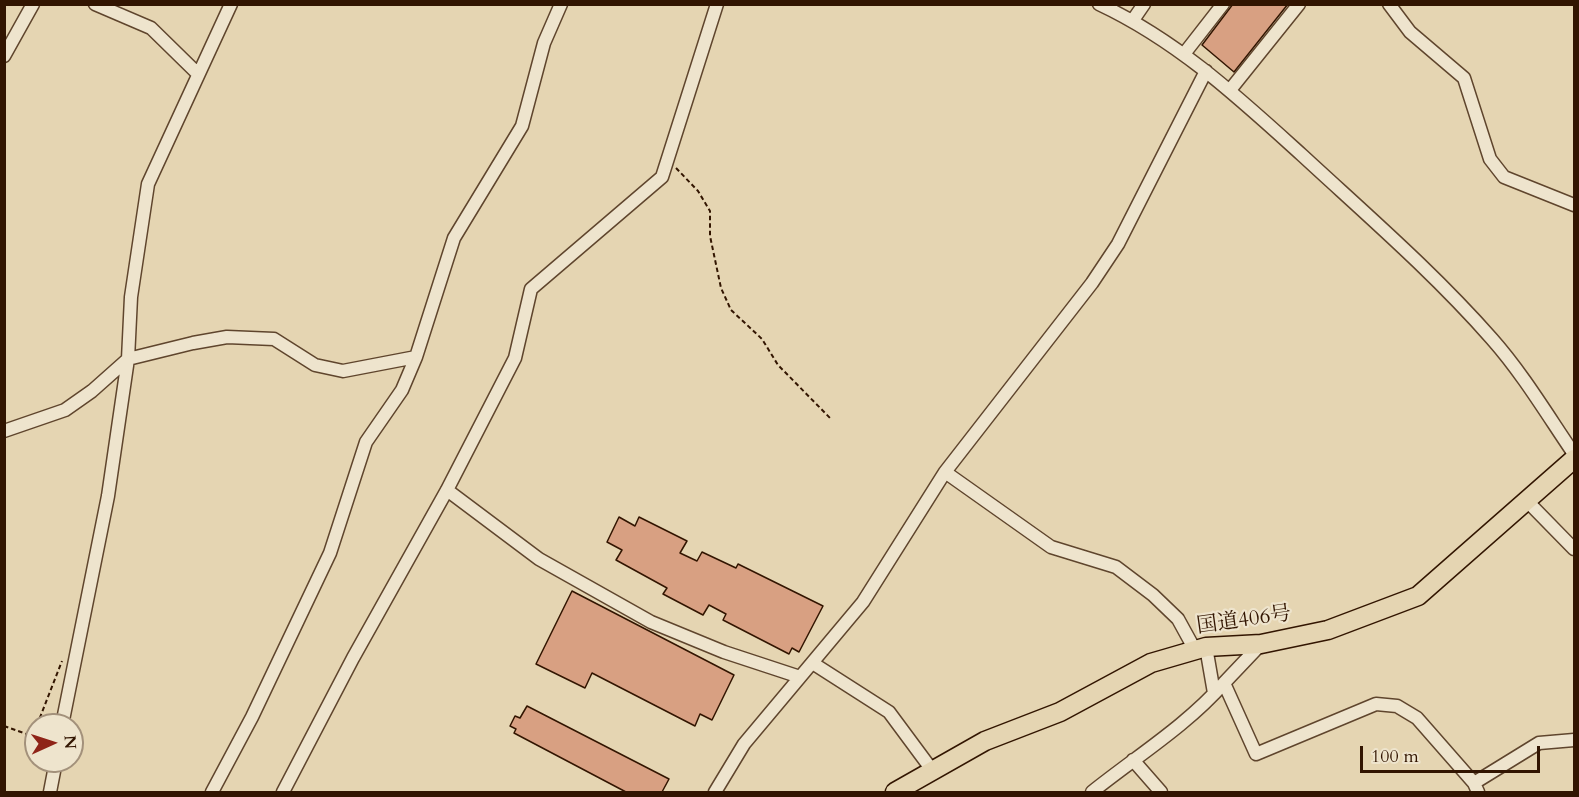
<!DOCTYPE html>
<meta charset="utf-8">
<style>
body{margin:0}
#map{position:relative;width:1579px;height:797px;overflow:hidden;background:#e5d5b2;font-family:Cardo,serif}
canvas{display:block}
.frame{position:absolute;inset:0;border:6px solid #321501;pointer-events:none}
.north{position:absolute;left:24px;top:713px;width:60px;height:60px;box-sizing:border-box;background:#eee4cd;border:2px solid #a3917b;border-radius:50%;rotate:87deg;font-size:16px;font-weight:700;line-height:24px;text-align:center;color:#321501}
.north::after{content:'';display:block;margin:auto;width:21px;height:27px;background:#8f2418;clip-path:polygon(50% 0,100% 100%,50% 72%,0 100%)}
.scale{position:absolute;left:1360px;top:746px;width:180px;height:27px;box-sizing:border-box;border:3px solid #321501;border-top:0;padding-left:8px;font-size:18px;line-height:21px;white-space:nowrap;color:#321501;-webkit-text-stroke:4px #eee4cd;paint-order:stroke}
</style>
<div id="map">
<canvas width="1579" height="797"></canvas>
<div class="frame"></div>
<div class="north">N</div>
<div class="scale">100 m</div>
</div>
<script>
const context = document.querySelector('canvas').getContext('2d');
context.lineJoin = 'round';
function fill(path, color) { context.fillStyle = color; context.fill(path, 'evenodd'); }
function stroke(path, color, width, dash) { context.strokeStyle = color; context.lineWidth = width; context.lineCap = dash ? 'butt' : 'round'; context.setLineDash(dash || []); context.stroke(path); }
function write(font, color, halo, rows, align = 'center') {
  context.font = font + ' Cardo,"Noto Serif JP",serif'; context.lineWidth = 4.5; context.setLineDash([]); context.textBaseline = 'middle'; context.strokeStyle = halo; context.fillStyle = color; for (const [text, x, y, turn = 0] of rows) {
    context.save(); context.translate(x, y); context.rotate((+turn || 0) * Math.PI / 180); context.textAlign = isNaN(turn) ? turn : align; if (halo) context.strokeText(text, 0, 0); context.fillText(text, 0, 0); context.restore();
  }
}
const building = new Path2D(`
 M1233,4H1288L1234,72L1202,45Z
 M619,517L635,526L639,517L687,541L680,553L697,561L702,552L736,568L738,564L823,606L799,652L792,648L789,654L723,620L726,614L709,605L703,615L663,594L667,588L616,560L622,550L607,542Z
 M572,591L734,675L712,720L700,714L695,726L592,673L585,688L536,664Z
 M527,706L669,779L662,792H626L514,733L516,729L510,726L515,716L520,718Z`);
fill(building, '#d8a082');
stroke(building, '#321501', 1.5);
const minor = new Path2D(`
 M95,4L151,28L198,74
 M1099,4C1178,41 1239,98 1303,156C1368,216 1434,273 1492,339C1523,374 1548,416 1574,454
 M1389,4L1410,32L1464,78L1490,159L1504,177L1574,205
 M1133,20L1144,4
 M1184,54L1223,4
 M4,56L33,4
 M1230,90L1299,4
 M4,431L65,410L92,391L128,359L193,343L227,337L274,339L315,365L343,371L416,357
 M945,472L1051,547L1116,567L1153,595L1178,619L1195,650
 M447,490L539,559L651,622L724,652L800,677
 M1527,501L1574,549
 M1206,647L1214,693
 M814,664L889,712L932,770
 M1224,683L1261,644
 M62,725L108,496L128,359L131,297L148,184L231,4
 M1133,760L1161,792
 M1474,783L1539,743L1574,740
 M50,792L56,761
 M212,792L252,717L330,553L366,442L402,390L416,357L454,238L522,126L544,43L561,4
 M283,792L353,658L447,490L515,358L531,289L662,177L717,4
 M715,792L744,744L863,602L945,472L1092,283L1118,244L1206,71
 M1092,792C1137,756 1186,726 1224,683L1256,754L1376,704L1397,706L1417,718L1474,783L1478,792`);
const highway = new Path2D(`
 M895,792L985,741L1060,712L1151,663L1206,647L1261,644L1328,630L1418,596L1574,459`);
stroke(minor, '#5f452d', 15);
stroke(highway, '#321501', 21);
stroke(new Path2D(`
 M676,168L698,191L710,211V236L721,288L731,310L762,339L778,365L831,419
 M37,725L62,661
 M4,726L32,736L36,726`), '#321501', 2, [4.5, 3]);
stroke(minor, '#eee4cd', 12);
stroke(highway, '#e5d5b2', 18);
write('21px', '#321501', '#eee4cd', [
 ["国道406号",1244,621,-8]
]);
</script>
